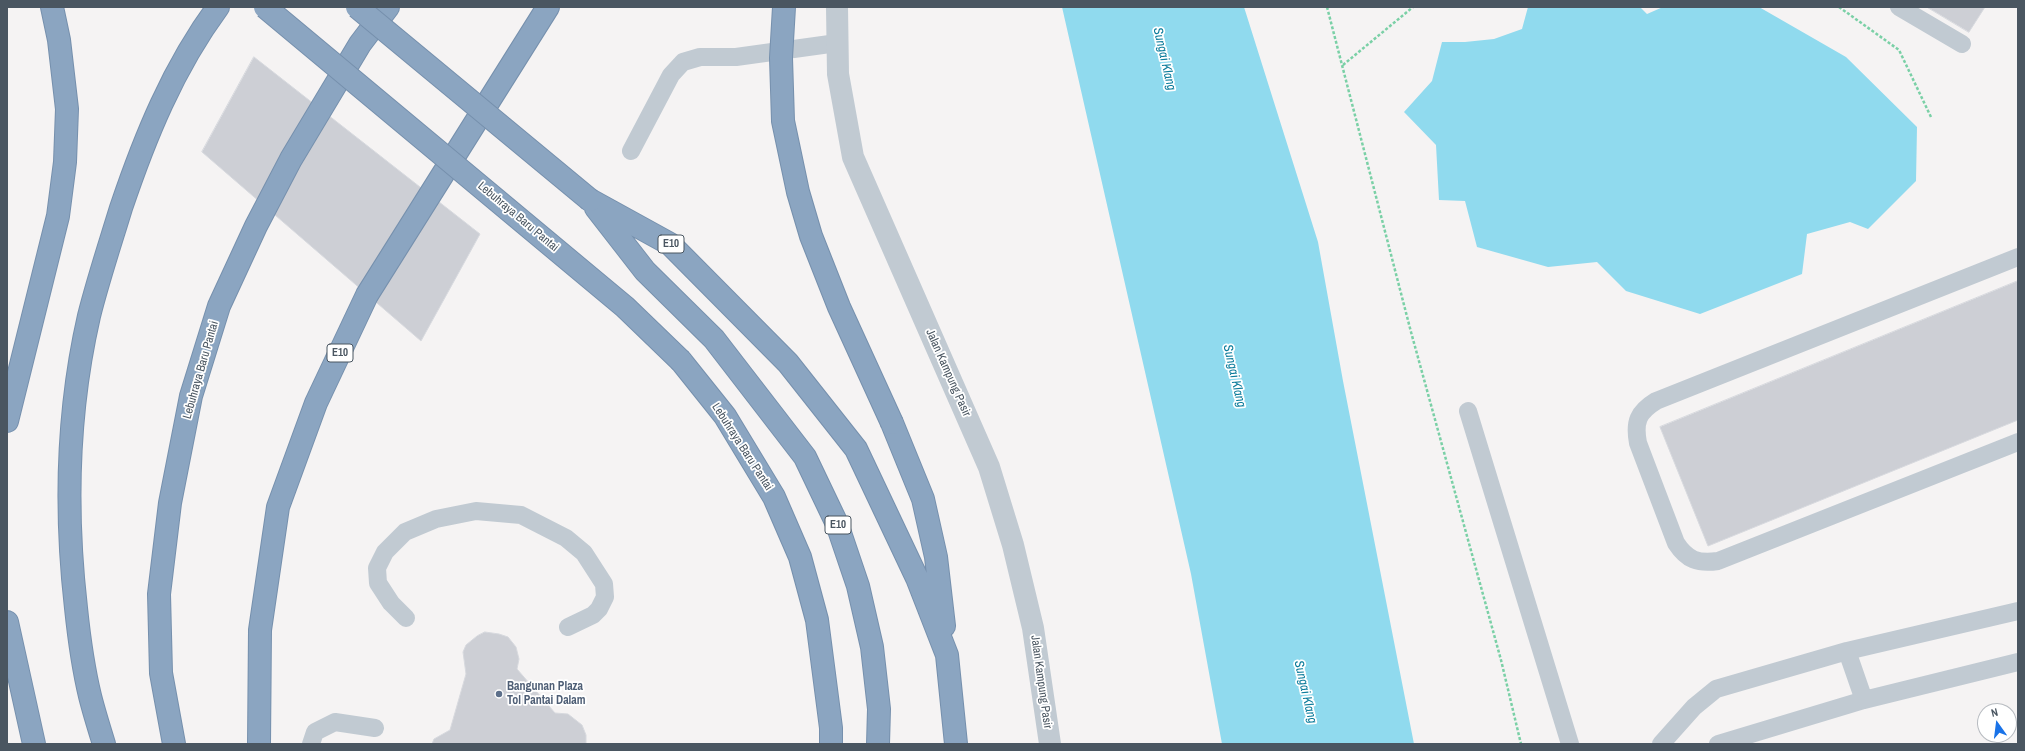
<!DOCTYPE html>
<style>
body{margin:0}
#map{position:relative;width:2025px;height:751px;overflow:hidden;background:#f5f3f3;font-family:"Archivo Narrow",sans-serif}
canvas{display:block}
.frame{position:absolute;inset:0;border:8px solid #4a5661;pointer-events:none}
.north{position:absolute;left:1977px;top:703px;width:40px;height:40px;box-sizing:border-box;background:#fff;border:1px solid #b7bbc0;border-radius:50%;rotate:346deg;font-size:11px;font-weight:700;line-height:16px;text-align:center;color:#4a5661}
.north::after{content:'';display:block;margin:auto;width:14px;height:18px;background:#1a73e8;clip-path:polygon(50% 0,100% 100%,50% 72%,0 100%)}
</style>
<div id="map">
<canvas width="2025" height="751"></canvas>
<div class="frame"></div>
<div class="north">N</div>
</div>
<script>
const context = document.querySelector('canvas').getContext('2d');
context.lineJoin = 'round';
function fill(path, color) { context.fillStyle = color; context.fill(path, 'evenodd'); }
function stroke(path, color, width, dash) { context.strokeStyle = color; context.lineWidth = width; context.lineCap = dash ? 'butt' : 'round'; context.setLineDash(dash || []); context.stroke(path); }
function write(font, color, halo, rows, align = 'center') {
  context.font = font + ' "Archivo Narrow",sans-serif'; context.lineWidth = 3.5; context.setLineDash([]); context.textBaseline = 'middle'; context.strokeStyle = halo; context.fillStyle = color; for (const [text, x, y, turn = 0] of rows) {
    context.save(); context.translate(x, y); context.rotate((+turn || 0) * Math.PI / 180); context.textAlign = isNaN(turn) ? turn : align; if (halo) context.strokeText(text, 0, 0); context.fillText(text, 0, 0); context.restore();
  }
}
fill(new Path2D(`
 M1062,7H1244L1318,242L1343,381L1414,744H1222L1191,574Z
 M1528,7H1640L1647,14L1663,7H1759L1846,57L1917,127L1916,181L1868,229L1850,222L1807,234L1802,274L1700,314L1626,291L1597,262L1548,267L1477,247L1465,201L1439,200L1436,145L1404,112L1432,81L1442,42H1465L1494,39L1522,29Z`), '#90daee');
const building = new Path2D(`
 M1927,7H1985L1969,32Z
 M254,57L480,234L421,341L202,152Z
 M2018,281V420L1708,546L1660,427Z
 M485,632L499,634L508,637L516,647L519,659L517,669L555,713L568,714L582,725L586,735V744H432L434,739L450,730L466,674L463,652L466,645L477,636Z`);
fill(building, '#cdcfd5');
stroke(building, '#d7d9de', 1);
const motorway = new Path2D(`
 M590,200L670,244L788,363L856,449L917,578L947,655L956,744
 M596,208L645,271L714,339L805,457L837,524L858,586L872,647L879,709L878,744
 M681,361L725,416L774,497L800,557L817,620L831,728V744
 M7,421L58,216L65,162L67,109L59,40L52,7
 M892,423L923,499L936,557L944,626
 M7,622L34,744
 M104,744C99,728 94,712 90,696C83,667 79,637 76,608C65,511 67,412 89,316C98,280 110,244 121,208C145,137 173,68 218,7
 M174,744L161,673L159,594L170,503L191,396L219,306L256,226L291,159L360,44L388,7
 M259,744L260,630L278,507L316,403L367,295L548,7`);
stroke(motorway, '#7690ad', 24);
stroke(new Path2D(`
 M1327,7L1411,332L1501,660L1521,744
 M1839,7L1899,50L1931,117
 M1343,65L1413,7`), '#7ad0a6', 2.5, [3, 2]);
stroke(new Path2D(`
 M1899,7L1962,44
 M631,151L671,75L683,62L700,57H736L837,43
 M2018,257L1656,401C1638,412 1634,422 1638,443L1676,543C1687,560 1698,564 1718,561L2018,442
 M1468,411L1570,744
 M406,618L391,603L378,583L377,568L385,552L405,532L436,519L476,511L521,515L566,538L584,553L604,584L605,597L599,609L593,615L568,627
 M1847,651L1864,700
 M311,744L315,732L335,722L375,728
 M1661,744L1694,707L1716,689L1847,651L2018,611
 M1718,744L1864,700L2018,662`), '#c1cad2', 18);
stroke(new Path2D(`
 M837,7L838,74L853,157L989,467L1013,545L1033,628L1050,744`), '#c1cad2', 22);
stroke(motorway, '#8ba5c1', 22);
const motorwayBridge = new Path2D(`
 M265,7L625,307L681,361
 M357,7L590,200
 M784,7L781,58L783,121L798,192L811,236L839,307L892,423`);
stroke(motorwayBridge, '#7690ad', 24, []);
stroke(motorwayBridge, '#8ba5c1', 22);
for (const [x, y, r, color] of [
 [499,694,4,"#5c6f8a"]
]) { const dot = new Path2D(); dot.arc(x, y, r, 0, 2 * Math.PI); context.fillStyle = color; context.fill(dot); stroke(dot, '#fff', 1.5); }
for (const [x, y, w] of [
 [671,244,26],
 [340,353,26],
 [838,525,26]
]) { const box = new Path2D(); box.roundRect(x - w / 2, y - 9, w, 18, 3); context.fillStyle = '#fff'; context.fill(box); stroke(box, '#4a5661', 1); }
write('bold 11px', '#4a5661', null, [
 ["E10",671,244],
 ["E10",340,353],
 ["E10",838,525]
]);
write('12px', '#4a5661', '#fff', [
 ["Lebuhraya Baru Pantai",518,217,40],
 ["Lebuhraya Baru Pantai",201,370,-74],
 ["Jalan Kampung Pasir",948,373,66],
 ["Lebuhraya Baru Pantai",742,447,57],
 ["Jalan Kampung Pasir",1041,682,82]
]);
write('bold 12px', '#4e5e75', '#fff', [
 ["Bangunan Plaza",507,687],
 ["Tol Pantai Dalam",507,701]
], 'left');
write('italic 13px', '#0c7c9b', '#fff', [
 ["Sungai Klang",1164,59,77],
 ["Sungai Klang",1234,376,77],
 ["Sungai Klang",1305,692,77]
]);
</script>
